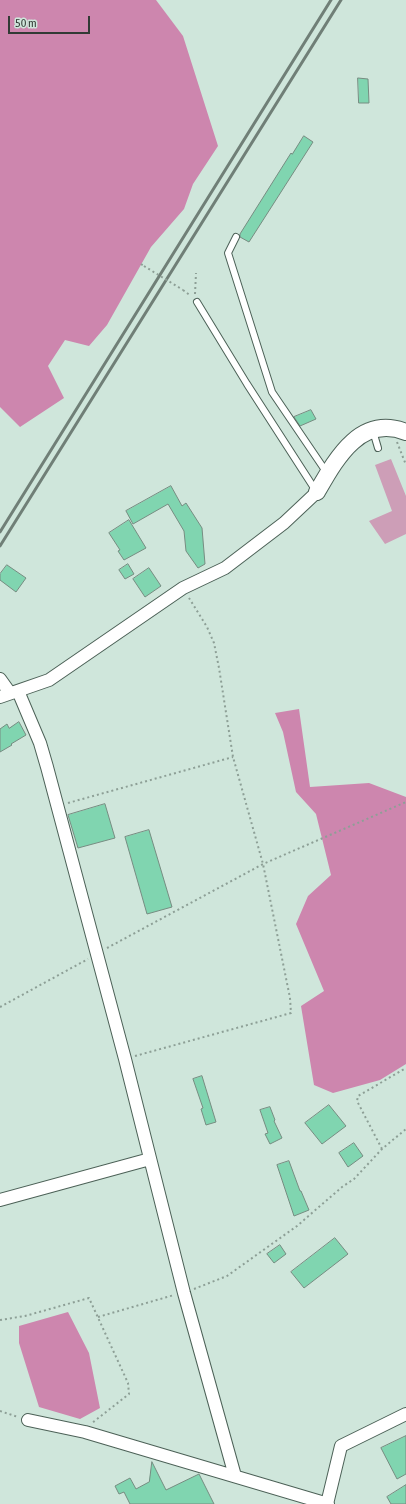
<!DOCTYPE html>
<style>
body{margin:0}
#map{position:relative;width:406px;height:1504px;overflow:hidden;background:#cfe6db;font-family:"Asap Condensed",sans-serif}
canvas{display:block}
.scale{position:absolute;left:8px;top:16px;width:82px;height:18px;box-sizing:border-box;border:2px solid #313a35;border-top:0;padding-left:5px;font-size:12px;line-height:14px;white-space:nowrap;color:#313a35;-webkit-text-stroke:3px #cfe6db;paint-order:stroke}
</style>
<div id="map">
<canvas width="406" height="1504"></canvas>
<div class="scale">50 m</div>
</div>
<script>
const context = document.querySelector('canvas').getContext('2d');
context.lineJoin = 'round';
function fill(path, color) { context.fillStyle = color; context.fill(path, 'evenodd'); }
function stroke(path, color, width, dash) { context.strokeStyle = color; context.lineWidth = width; context.lineCap = dash ? 'butt' : 'round'; context.setLineDash(dash || []); context.stroke(path); }
fill(new Path2D(`
 M391,459L406,496V534L385,544L369,521L392,511L375,465Z`), '#cd9eb7');
fill(new Path2D(`
 M0,0H156L183,36L218,146L193,184L184,209L151,247L107,325L89,346L65,340L48,366L64,398L20,427L0,407Z
 M299,709L310,787L369,783L406,797V1064L380,1080L333,1093L314,1085L301,1006L324,991L296,924L308,896L331,875L316,814L296,792L283,732L275,713Z
 M68,1312L89,1353L100,1408L80,1419L39,1407L19,1343V1326Z`), '#cd86ae');
const building = new Path2D(`
 M358,78L368,79L369,103H359Z
 M304,136L313,142L249,242L240,237V234L291,153L292,154Z
 M311,410L316,419L300,426L294,417Z
 M171,486L182,506L186,503L202,528L205,564L198,568L186,551L184,531L168,504L133,524L126,511Z
 M129,520L146,548L124,560L118,551L120,550L109,533Z
 M128,564L134,574L125,579L119,570Z
 M7,565L26,578L16,592L0,580V574Z
 M149,568L161,586L145,597L133,579Z
 M19,722L26,735L11,744L12,745L0,752V729L7,724L9,728Z
 M105,804L115,838L78,848L68,815Z
 M149,830L172,907L147,914L125,837Z
 M202,1076L216,1122L206,1125L201,1109L203,1108L193,1079Z
 M329,1105L346,1126L322,1144L305,1123Z
 M270,1107L275,1120L274,1121L282,1138L270,1144L265,1134L268,1133L260,1110Z
 M354,1143L363,1156L348,1167L339,1153Z
 M289,1161L300,1191H301L309,1210L294,1216L277,1165Z
 M335,1238L348,1254L304,1288L291,1272Z
 M280,1245L286,1254L274,1263L267,1254Z
 M406,1436V1474L397,1479L381,1448Z
 M152,1462L166,1490L199,1474L214,1504H130L124,1492L119,1494L115,1486L130,1478L136,1489L149,1482Z
 M406,1485V1504H391L387,1497Z`);
fill(building, '#80d5b0');
stroke(building, '#768c81', 1);
const lane = new Path2D(`
 M236,237L228,253L272,392L327,473
 M197,302L247,384L316,491
 M373,431L378,448`);
const street = new Path2D(`
 M0,679L10,693
 M18,691L40,743L47,767L125,1059L184,1293L235,1476
 M0,697L49,680L183,588L225,568L284,523L317,492
 M0,1200L150,1159
 M28,1420L85,1432L328,1504
 M327,1504L341,1446L406,1414`);
const secondary = new Path2D(`
 M317,492C336,459 360,414 406,432`);
stroke(lane, '#4c6157', 8);
stroke(street, '#4c6157', 14);
stroke(secondary, '#4c6157', 18);
stroke(new Path2D(`
 M141,264L144,266
 M183,290L191,296
 M195,294L196,273
 M397,442L406,465
 M68,803L233,757
 M107,948L263,864L406,802
 M0,1007L88,959
 M135,1056L291,1013L290,998L263,864L233,757L219,668L214,643L207,627L189,598
 M382,1149L357,1101L358,1096L406,1068
 M194,1289L227,1276L297,1226L342,1187L354,1179L382,1149L406,1129
 M98,1317L174,1295
 M0,1320L25,1316L89,1298L128,1383L129,1394L92,1423
 M0,1411L18,1417`), '#8d9f96', 2, [2, 3]);
stroke(lane, '#fff', 6);
stroke(street, '#fff', 12);
stroke(secondary, '#fff', 16);
stroke(new Path2D(`
 M0,532L331,0
 M0,546L341,0`), '#707f77', 3);
stroke(new Path2D(`
 M144,266L183,290`), '#8d9f96', 2, [2, 3]);
</script>
